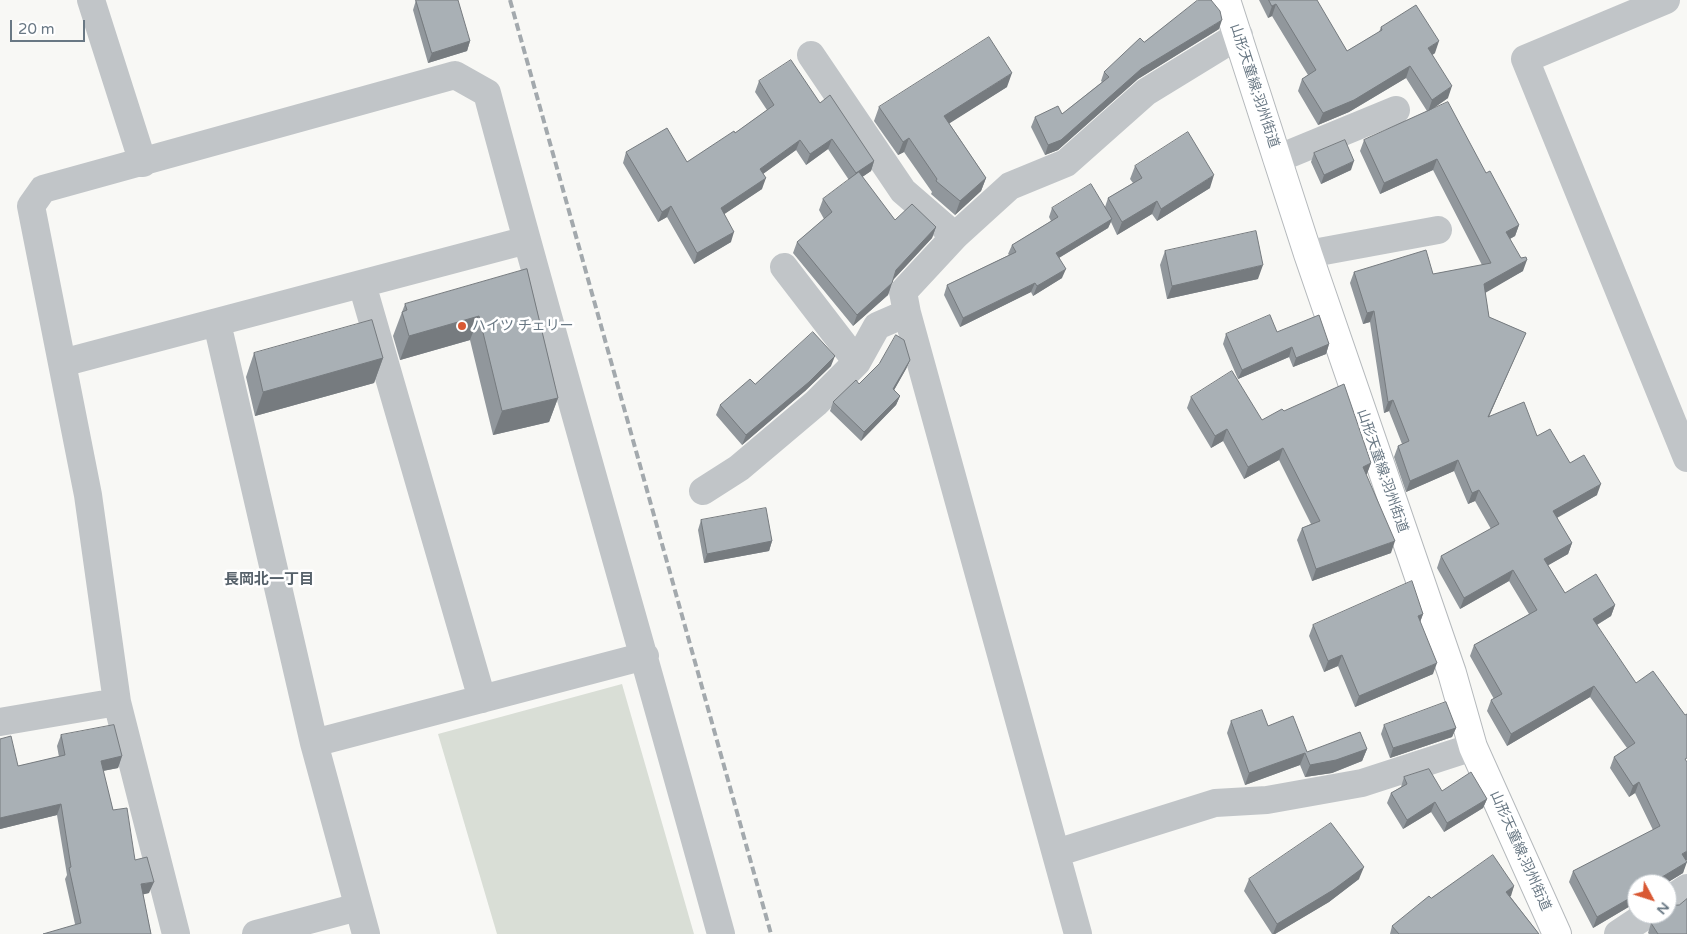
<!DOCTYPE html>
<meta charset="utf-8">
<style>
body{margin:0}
#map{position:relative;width:1687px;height:934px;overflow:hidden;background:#f8f8f5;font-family:"Varela Round",sans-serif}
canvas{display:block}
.north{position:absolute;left:1627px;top:874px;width:50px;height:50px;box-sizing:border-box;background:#fff;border:1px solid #c3c9ce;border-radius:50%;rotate:130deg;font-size:14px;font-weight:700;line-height:20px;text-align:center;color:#697884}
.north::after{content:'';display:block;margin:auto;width:18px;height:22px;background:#d95934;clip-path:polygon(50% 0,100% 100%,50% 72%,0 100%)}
.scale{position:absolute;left:10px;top:20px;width:75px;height:22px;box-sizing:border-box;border:2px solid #697884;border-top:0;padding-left:6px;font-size:15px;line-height:18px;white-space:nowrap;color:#697884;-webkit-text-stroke:4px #fff;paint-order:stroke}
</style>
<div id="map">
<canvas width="1687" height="934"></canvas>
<div class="north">N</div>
<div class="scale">20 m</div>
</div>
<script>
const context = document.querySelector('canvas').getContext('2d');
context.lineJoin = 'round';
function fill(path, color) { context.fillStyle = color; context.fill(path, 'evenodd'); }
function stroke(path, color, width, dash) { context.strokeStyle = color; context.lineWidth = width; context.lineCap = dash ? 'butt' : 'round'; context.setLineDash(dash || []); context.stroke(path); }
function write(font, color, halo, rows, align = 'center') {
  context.font = font + ' "Varela Round","Noto Sans JP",sans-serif'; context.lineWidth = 5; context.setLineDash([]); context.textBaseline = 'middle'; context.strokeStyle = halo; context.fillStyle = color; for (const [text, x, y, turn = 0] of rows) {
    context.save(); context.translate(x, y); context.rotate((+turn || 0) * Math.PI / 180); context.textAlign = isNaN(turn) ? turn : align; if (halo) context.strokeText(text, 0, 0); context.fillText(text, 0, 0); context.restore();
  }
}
fill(new Path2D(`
 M622,684L694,934H497L438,734Z`), '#d9ded6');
const major = new Path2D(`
 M1226,0L1308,254L1452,673L1473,747L1557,934`);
stroke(major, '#b5b9bc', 30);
stroke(new Path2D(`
 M91,0L143,163
 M1666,0L1525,59L1687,458
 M811,55L903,191L955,236
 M1277,159L1396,110
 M1308,254L1438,230
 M784,267L857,362
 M362,284L482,699
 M217,323L314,743L366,934
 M62,363L527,240
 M703,491L739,468L816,403L857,362L877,326L907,313
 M0,722L117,702
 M314,743L645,656
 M1056,853L1215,803L1267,800L1362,783L1473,747
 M1667,901L1687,888
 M176,934L117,702L88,495L31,206L43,189L455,75L487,93C562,374 644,653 721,934
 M256,934L358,907
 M1078,934L907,313L903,292L955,236L1010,186L1066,163L1146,92L1239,35
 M1618,934L1648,914`), '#c1c5c8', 28);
stroke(major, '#fff', 28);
stroke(new Path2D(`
 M510,0L771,934`), '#a3a9ad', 4, [8, 4]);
fill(new Path2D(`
 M416,0L470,41L467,51L428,63L413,10Z
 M1259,0H1316L1347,51L1379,32L1381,27L1435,53L1432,55L1448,98L1431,110L1486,173L1519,225L1515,236L1510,239L1523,271L1485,292L1489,317L1526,333L1521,344L1489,416L1537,436L1570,463L1597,495L1557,518L1572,543L1568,554L1548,565L1565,593L1615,605L1611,616L1597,625L1686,861L1683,873L1665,884H1637V902L1593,928L1569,882L1573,871L1653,830L1635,793L1629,797L1610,768L1614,757L1627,748L1590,697L1507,746L1487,711L1491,700L1494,699L1470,656L1474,645L1529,614L1509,581L1460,609L1437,568L1441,556L1491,529L1475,501L1468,504L1454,471L1406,492L1394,457L1398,446L1402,444L1389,411L1384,413L1370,322L1363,324L1350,283L1354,272L1433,274L1482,265L1433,170L1380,194L1360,151L1364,140L1427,111L1406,78L1349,112L1318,125L1298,91L1302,79L1308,75L1272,16L1268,18Z
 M1219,29L1138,79L1058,150L1045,155L1031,127L1035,117L1062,114L1102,82L1101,81L1104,72L1144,42Z
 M759,81L820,103L874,161L871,171L862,177L895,220L936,227L932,238L893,280L888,295L853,326L793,253L797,242L824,219L819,210L823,199L849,180L828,149L806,165L796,150L763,174L762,189L724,214L731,242L694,264L667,217L658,222L623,163L626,152L687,162L735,133L767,110L755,92Z
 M1007,87L949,123L986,178L981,191L955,215L931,194L932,192L904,152L898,155L874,121L879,107Z
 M1314,153L1351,170L1321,184L1311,162Z
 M1135,166L1210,188L1157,221L1152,214L1117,235L1111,222L1108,228L1059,258L1062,278L1033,296L1031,292L960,327L944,295L947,285L1009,255L1008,254L1012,245L1051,221L1049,217L1052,208L1105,207L1108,198L1133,183L1130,179Z
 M1165,251L1258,279L1167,299L1160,265Z
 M527,269L558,398L549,422L493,435L470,340L400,360L393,336L405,304Z
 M1277,332L1329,344L1326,354L1293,367L1289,357L1238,379L1223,344L1226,334Z
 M254,353L383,358L374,383L255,416L246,377Z
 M910,360L906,369L894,390L900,396L896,405L861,441L830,411L833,402L859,384Z
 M831,366L805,391L742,445L716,415L720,405L755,384Z
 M1191,397L1262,420L1284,411L1371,463L1366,475L1391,553L1312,581L1297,540L1302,528L1311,524L1279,460L1244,479L1223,441L1211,448L1187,408Z
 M701,520L772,541L769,551L704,563L698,530Z
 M1423,614L1420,622L1433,674L1355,707L1338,666L1324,672L1309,636L1313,625Z
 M1231,721L1268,726L1307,752L1367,749L1362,761L1332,773L1305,777L1300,765L1245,785L1227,733Z
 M1384,725L1456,728L1452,737L1390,758L1381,734Z
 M61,735L122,756L118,768L103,771L113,810L135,860L149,893L143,894L151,934L75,924L65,879L67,875L57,815L0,829V739L18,766L59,757L57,746Z
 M1404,777L1442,791L1487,799L1483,808L1444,832L1431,812L1403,829L1387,803L1391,793L1401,787Z
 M1249,879H1359L1329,902L1275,934H1272L1244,891Z
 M1514,886L1510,896L1539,934H1390L1392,926L1431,898Z
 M1679,905L1687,934H1649L1648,933L1651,923Z`), '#91979c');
fill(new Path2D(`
 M1276,4L1272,16L1268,18L1272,6Z
 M1222,20L1219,29L1138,79L1058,150L1045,155L1048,145L1141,69Z
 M470,41L467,51L428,63L432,53Z
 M1439,41L1435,53L1424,61L1428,48Z
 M1410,66L1406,78L1349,112L1318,125L1323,113Z
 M1012,73L1007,87L939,130L944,116Z
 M1452,86L1448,98L1428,112L1432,100Z
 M909,138L904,152L898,155L903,142Z
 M832,139L828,149L806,165L810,154Z
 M800,140L796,150L756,179L760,169Z
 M1437,159L1433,170L1380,194L1384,183Z
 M874,161L871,171L852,184L856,173Z
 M1354,161L1351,170L1321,184L1324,175Z
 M1214,175L1210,188L1157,221L1161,209Z
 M766,178L762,189L717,219L721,208Z
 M986,178L981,191L955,215L960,201Z
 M1157,201L1152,214L1117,235L1122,222Z
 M671,206L667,217L658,222L662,212Z
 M1112,219L1108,228L1052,262L1056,253Z
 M1519,225L1515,236L1502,243L1506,232Z
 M936,227L932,238L892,281L896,270Z
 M734,232L731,242L694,264L697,253Z
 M1527,260L1523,271L1480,296L1484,284Z
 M1263,265L1258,279L1167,299L1172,286Z
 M1066,269L1062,278L1033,296L1037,286Z
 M892,283L888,295L853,326L857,315Z
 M1035,283L1031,292L960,327L963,318Z
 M1374,311L1370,322L1363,324L1367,313Z
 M479,316L470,340L400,360L409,336Z
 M1526,333L1521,344L1484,428L1488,417Z
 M1329,344L1326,354L1293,367L1296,358Z
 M1292,347L1289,357L1238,379L1242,370Z
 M835,356L831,366L805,391L742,445L746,435Z
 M383,358L374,383L255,416L263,392Z
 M910,360L906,369L889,399L893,389Z
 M900,396L896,405L861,441L864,432Z
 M558,398L549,422L493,435L502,411Z
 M1393,400L1389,411L1384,413L1388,402Z
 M1227,429L1223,441L1211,448L1215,436Z
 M1283,448L1279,460L1244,479L1248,467Z
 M1458,460L1454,471L1406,492L1410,481Z
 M1371,463L1367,474L1359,479L1363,467Z
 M1601,484L1597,495L1549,522L1553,511Z
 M1479,490L1475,501L1468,504L1472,493Z
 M772,541L769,551L704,563L707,554Z
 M1395,541L1391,553L1312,581L1316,569Z
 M1572,543L1568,554L1540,570L1544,559Z
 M1513,570L1509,581L1460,609L1464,598Z
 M1615,605L1611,616L1588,630L1593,619Z
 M1423,614L1419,625L1418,616Z
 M1342,655L1338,666L1324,672L1328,661Z
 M1437,663L1433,674L1355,707L1359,696Z
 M1594,686L1590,697L1507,746L1511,734Z
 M1456,728L1452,737L1390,758L1393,748Z
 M1367,749L1362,761L1332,773L1305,777L1310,765Z
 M1305,753L1300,765L1245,785L1249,773Z
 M122,756L118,768L97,772L101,761Z
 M1639,782L1635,793L1629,797L1633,786Z
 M1487,799L1483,808L1444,832L1447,823Z
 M1435,802L1431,812L1403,829L1407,820Z
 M61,804L57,815L0,829V818Z
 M1687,851V860L1678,865L1682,854Z
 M1687,862L1683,873L1665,884H1658L1662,877Z
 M1364,867L1359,879L1329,902L1275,934H1273L1277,924Z
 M154,882L149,893L137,896L141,884Z
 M1514,886L1511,896L1503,901L1506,892Z
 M1637,894V902L1593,928L1597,917Z`), '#767b7f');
const building = new Path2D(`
 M416,0H458L470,41L432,53Z
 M1198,0H1211L1220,11L1222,20L1141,69L1061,140L1048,145L1035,117L1058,106L1062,114L1109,77L1104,72L1140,38L1144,42Z
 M1269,0H1317L1347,51L1382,30L1381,27L1416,5L1439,41L1428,48L1452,86L1432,100L1410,66L1354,100L1323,113L1302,79L1316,70L1276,4L1272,6Z
 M989,37L1012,73L944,116L986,178L960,201L936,181L937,179L909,138L903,142L879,107Z
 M791,60L820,103L830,95L874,161L856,173L832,139L810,154L800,140L760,169L766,178L721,208L734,232L697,253L671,206L662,212L626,152L667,128L687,162L734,131L735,133L774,105L759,81Z
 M1448,102L1486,173L1490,171L1519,225L1506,232L1521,258L1526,257L1527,260L1484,284L1489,317L1526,333L1488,417L1524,402L1537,436L1550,429L1570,463L1584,455L1601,484L1553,511L1572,543L1544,559L1565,593L1596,574L1615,605L1593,619L1636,683L1653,671L1685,715L1687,714V758L1685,759L1687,762V851L1682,854L1687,862L1662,877L1658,884H1637V894L1597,917L1573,871L1660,826L1639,782L1633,786L1614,757L1635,743L1594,686L1511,734L1491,700L1502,694L1474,645L1537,610L1513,570L1464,598L1441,556L1499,524L1479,490L1472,493L1458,460L1410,481L1398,446L1409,441L1393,400L1388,402L1374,311L1367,313L1354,272L1426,250L1433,274L1491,263L1437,159L1384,183L1364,140Z
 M1188,132L1214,175L1161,209L1157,201L1122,222L1108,198L1142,178L1135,166Z
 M1345,140L1354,161L1324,175L1314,153Z
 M859,172L895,220L912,204L936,227L896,270L892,283L857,315L797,242L832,212L823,199Z
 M1091,184L1112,219L1056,253L1066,269L1037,286L1035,283L963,318L947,285L1016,252L1012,245L1058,217L1052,208Z
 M1256,231L1263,265L1172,286L1165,251Z
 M527,269L558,398L502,411L479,316L409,336L402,312L407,310L405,304Z
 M1270,315L1277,332L1319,315L1329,344L1296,358L1292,347L1242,370L1226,334Z
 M372,320L383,358L263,392L254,353Z
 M813,332L835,356L809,382L746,435L720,405L750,379L755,384Z
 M896,335L904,340L910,360L893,389L900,396L864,432L833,402L856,380L859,384L879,364Z
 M1232,371L1262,420L1282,409L1284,411L1344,384L1371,463L1363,467L1395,541L1316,569L1302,528L1320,521L1283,448L1248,467L1227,429L1215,436L1191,397Z
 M766,508L772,541L707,554L701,520Z
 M1412,581L1423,614L1418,616L1437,663L1359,696L1342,655L1328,661L1313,625Z
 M1446,702L1456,728L1393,748L1384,725Z
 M1262,710L1268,726L1293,716L1307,752L1360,732L1367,749L1336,760L1310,765L1305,753L1249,773L1231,721Z
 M114,725L122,756L101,761L113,810L127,808L135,860L147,857L154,882L141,884L151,934H43L81,923L69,868L71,867L61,804L0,818V739L11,736L18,766L65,755L61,735Z
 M1429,769L1442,791L1471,772L1487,799L1447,823L1435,802L1407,820L1391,793L1407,784L1404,777Z
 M1331,823L1364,867L1333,890L1277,924L1249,879Z
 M1493,855L1514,886L1506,892L1539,934H1399L1392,926L1429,896L1431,898Z
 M1687,899V934H1658L1651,923L1660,917L1662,914H1667V906L1679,905Z`);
fill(building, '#a9b0b5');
stroke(building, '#767b7f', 1);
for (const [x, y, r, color] of [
 [462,326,5,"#d95934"]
]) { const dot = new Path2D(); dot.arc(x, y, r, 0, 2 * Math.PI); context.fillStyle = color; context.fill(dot); stroke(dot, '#fff', 2); }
write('14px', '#697884', '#fff', [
 ["山形天童線;羽州街道",1254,86,72],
 ["山形天童線;羽州街道",1382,471,71],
 ["山形天童線;羽州街道",1520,851,66]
]);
write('14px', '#697884', '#fff', [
 ["ハイツ チェリー",472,326]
], 'left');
write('bold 15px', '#56616a', '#fff', [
 ["長岡北一丁目",269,580]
]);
</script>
